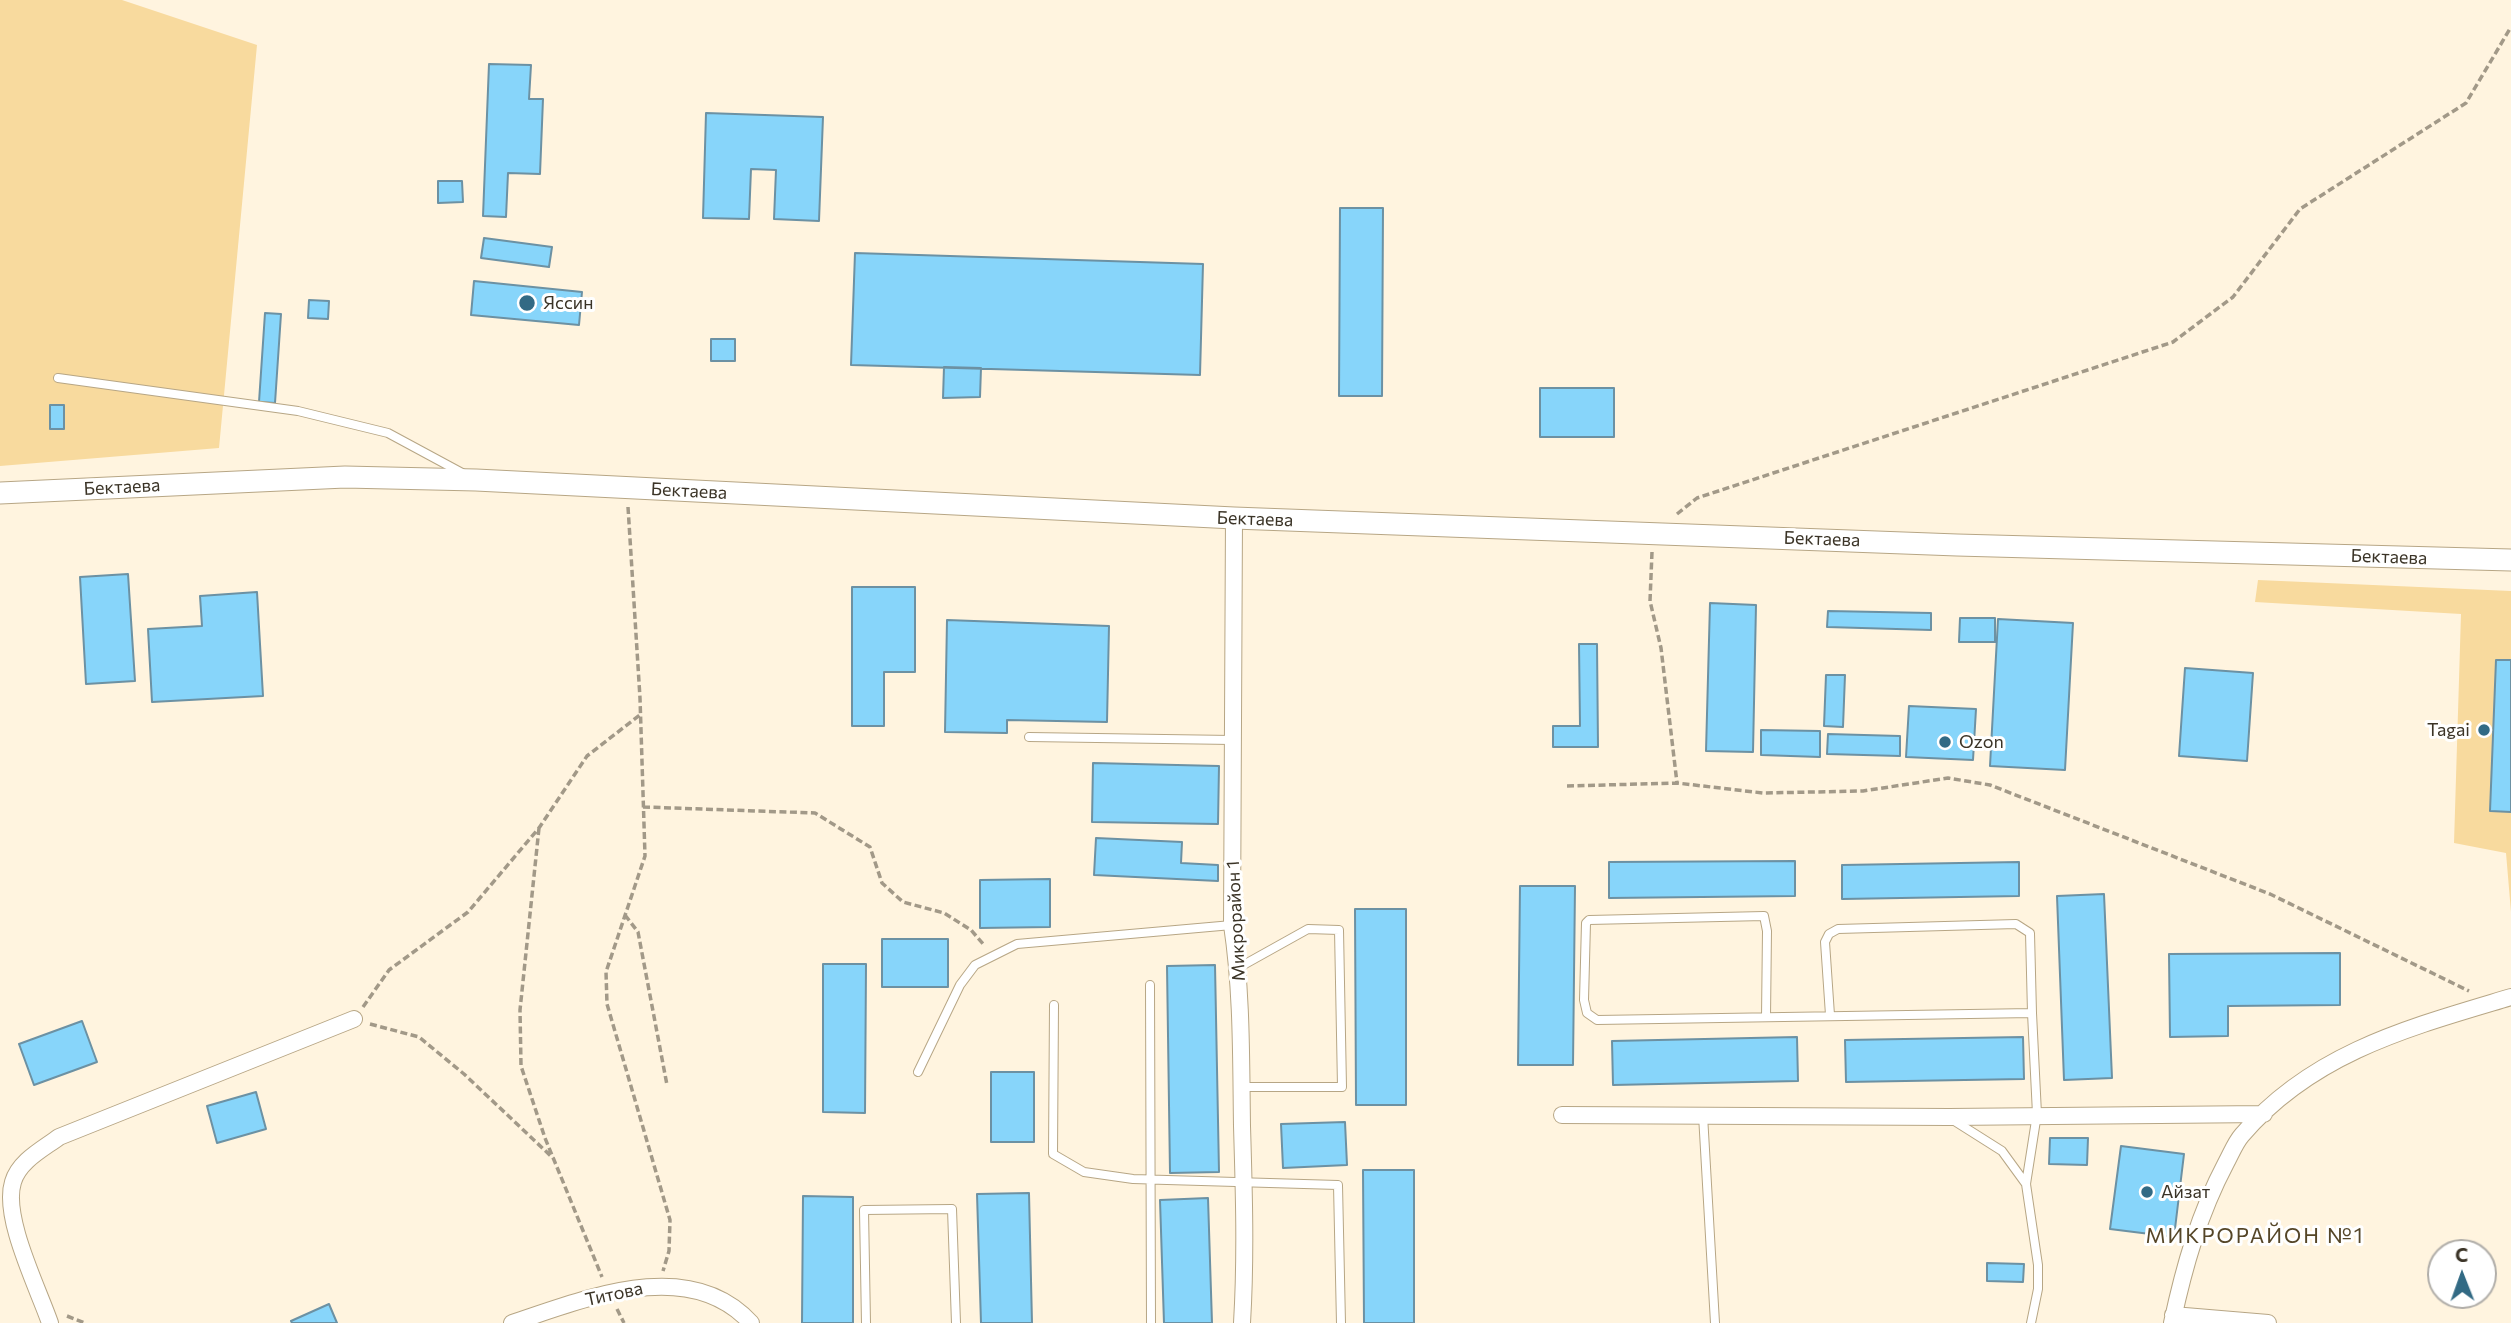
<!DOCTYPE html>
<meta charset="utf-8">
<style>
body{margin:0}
#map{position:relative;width:2511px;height:1323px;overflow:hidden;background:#fff4df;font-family:Commissioner,sans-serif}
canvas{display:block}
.north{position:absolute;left:2427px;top:1239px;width:70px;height:70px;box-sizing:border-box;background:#fff;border:2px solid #b1aea9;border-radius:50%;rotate:359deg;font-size:19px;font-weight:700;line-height:28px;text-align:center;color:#3b3427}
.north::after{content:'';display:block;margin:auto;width:24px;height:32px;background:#326a84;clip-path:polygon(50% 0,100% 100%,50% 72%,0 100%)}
</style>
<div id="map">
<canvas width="2511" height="1323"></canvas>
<div class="north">С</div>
</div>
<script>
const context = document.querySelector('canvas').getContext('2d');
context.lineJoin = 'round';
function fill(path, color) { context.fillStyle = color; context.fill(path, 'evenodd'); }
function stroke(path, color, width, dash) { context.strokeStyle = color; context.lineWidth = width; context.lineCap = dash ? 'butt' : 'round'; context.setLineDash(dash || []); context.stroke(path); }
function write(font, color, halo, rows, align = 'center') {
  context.font = font + ' Commissioner,sans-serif'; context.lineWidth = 6; context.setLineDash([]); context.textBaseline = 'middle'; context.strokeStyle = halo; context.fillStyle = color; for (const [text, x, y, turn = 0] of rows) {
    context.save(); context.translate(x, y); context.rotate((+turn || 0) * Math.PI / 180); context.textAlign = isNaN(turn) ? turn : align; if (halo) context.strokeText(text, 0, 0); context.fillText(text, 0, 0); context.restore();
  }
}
fill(new Path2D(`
 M0,0H122L257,45L219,448L0,466Z
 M2258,580L2511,591V912L2506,853L2454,843L2461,614L2255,602Z`), '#f8da9e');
const building = new Path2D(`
 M489,64L531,65L529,99H543L540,174L508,173L506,217L483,216Z
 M706,113L823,117L819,221L774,219L776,170L751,169L749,219L703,218Z
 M438,181H462L463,202L438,203Z
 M1340,208H1383L1382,396H1339Z
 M484,238L552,247L549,267L481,258Z
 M855,253L1203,264L1200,375L851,365Z
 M474,281L582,292L579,325L471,315Z
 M309,300L329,301L328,319L308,318Z
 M265,313L281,314L275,403L259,402Z
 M711,339H735V361H711Z
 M944,367L981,368L980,397L943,398Z
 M1540,388H1614V437H1540Z
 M50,405H64V429H50Z
 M128,574L135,681L86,684L80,577Z
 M852,587H915V672H884V726H852Z
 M257,592L263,696L152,702L148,629L202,626L200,596Z
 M1710,603L1756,605L1753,752L1706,751Z
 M1828,611L1931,613V630L1827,627Z
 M1960,618H1995V642H1959Z
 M1998,619L2073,623L2065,770L1990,766Z
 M947,620L1109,626L1107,722L1007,720V733L945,732Z
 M1579,644H1597L1598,747H1553V726H1580Z
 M2496,660H2511V812L2490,811Z
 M2185,668L2253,673L2247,761L2179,756Z
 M1826,675H1845L1843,727L1824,726Z
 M1909,706L1976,709L1973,760L1906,757Z
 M1761,730L1820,731V757L1761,755Z
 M1828,734L1900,736V756L1827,754Z
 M1093,763L1219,766L1218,824L1092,822Z
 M1096,838L1182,842L1181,863L1218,865V881L1094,875Z
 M1795,861V896L1609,898V862Z
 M2019,862V896L1842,899V865Z
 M1050,879V927L980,928V880Z
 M1520,886H1575L1573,1065H1518Z
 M2104,894L2112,1078L2064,1080L2057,896Z
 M1355,909H1406V1105H1356Z
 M882,939H948V987H882Z
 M2340,953V1005L2228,1006V1036L2170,1037L2169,954Z
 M823,964H866L865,1113L823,1112Z
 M1215,965L1219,1172L1170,1173L1167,966Z
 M82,1021L97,1062L34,1085L19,1044Z
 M1797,1037L1798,1081L1613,1085L1612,1041Z
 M2023,1037L2024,1079L1846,1082L1845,1040Z
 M991,1072H1034V1142H991Z
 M256,1092L266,1129L217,1143L207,1106Z
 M1345,1122L1347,1165L1283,1168L1281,1124Z
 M2050,1138H2088L2087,1165L2049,1164Z
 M2121,1146L2184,1154L2174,1237L2110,1229Z
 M1363,1170H1414V1323H1364Z
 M1029,1193L1032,1323H981L977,1194Z
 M803,1196L853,1197V1323H802Z
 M1208,1198L1212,1323H1164L1160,1200Z
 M1987,1263L2024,1264L2023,1282L1987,1281Z
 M329,1304L337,1323H292L291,1321Z`);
fill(building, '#87d5fa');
stroke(building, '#6c91a3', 2);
const lane = new Path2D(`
 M58,378L298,411L388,433L464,474
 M1029,737L1232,740
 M1238,968L1308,929L1339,930L1342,1087H1242
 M1150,985L1151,1323
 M1054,1005L1053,1154L1084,1172L1133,1179L1338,1185L1341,1323
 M1830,1015L1825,942L1829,934L1838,929L2016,924L2030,933L2032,1013
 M1766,1017L1767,931L1764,916L1589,920L1586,923L1584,1000L1587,1013L1597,1020L2032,1013L2037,1114L2026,1184L2038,1265V1289L2031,1323
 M918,1072L960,985L975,965L1017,944L1232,925
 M1703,1115L1715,1323
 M1953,1120L2002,1151L2026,1184
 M866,1323L864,1210L952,1209L956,1323`);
const street = new Path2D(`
 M1234,518L1232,925C1242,991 1241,1059 1242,1126C1244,1192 1246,1257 1242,1323
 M1562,1115L1949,1117L2264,1114
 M2173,1315L2268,1323
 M50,1323C38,1288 2,1217 13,1182C19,1161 43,1149 59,1137L354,1019
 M512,1323C585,1299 689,1255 751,1323
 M2172,1323C2184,1267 2199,1214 2226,1163C2231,1154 2235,1143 2242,1135C2313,1052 2411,1027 2511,997`);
const secondary = new Path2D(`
 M0,493L345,477L476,480L1234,518L1957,545L2511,560`);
stroke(lane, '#b7a685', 10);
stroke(street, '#b7a685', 18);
stroke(secondary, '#b7a685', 23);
stroke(new Path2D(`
 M628,507L640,698L645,856L606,972L607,1004L670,1220L669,1251L663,1271
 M1677,514L1697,498L2173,342L2233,297L2300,209L2466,103L2511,27
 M1652,552L1650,601L1661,648L1677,783
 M1567,786L1677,783L1763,793L1863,791L1948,778L1990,785L2270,894L2469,991
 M643,807L815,813L870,847L882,883L903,902L944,913L971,930L984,945
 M539,828L520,1010L521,1066L545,1138L602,1277
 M625,915L638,932L667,1085
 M363,1007L389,970L468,912L539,828L587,756L641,714
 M370,1024L419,1037L464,1074L553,1158
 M617,1309L624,1323
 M67,1316L85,1323`), '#a29988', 3.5, [7, 3.5]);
stroke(lane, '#fff', 8);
stroke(street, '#fff', 16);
stroke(secondary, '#fff', 21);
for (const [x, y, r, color] of [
 [527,303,9,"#326a84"],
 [2484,730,7,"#326a84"],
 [1945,742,7,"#326a84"],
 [2147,1192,7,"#326a84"]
]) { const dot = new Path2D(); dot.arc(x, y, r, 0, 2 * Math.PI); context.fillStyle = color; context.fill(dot); stroke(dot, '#fff', 2.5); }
write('18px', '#3b3427', '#fff', [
 ["Яссин",543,303],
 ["Tagai",2470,730,"right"],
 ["Ozon",1959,742],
 ["Айзат",2161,1192]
], 'left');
write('18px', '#3b3427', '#fff', [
 ["Бектаева",122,487,-3],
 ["Бектаева",689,491,3],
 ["Бектаева",1255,519,2],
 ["Бектаева",1822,539,2],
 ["Бектаева",2389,557,2],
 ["Микрорайон 1",1236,921,-93],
 ["Титова",614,1294,-12]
]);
context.letterSpacing = '2px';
write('21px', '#554628', '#fff', [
 ["МИКРОРАЙОН №1",2255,1236]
]);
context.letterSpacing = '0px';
</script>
